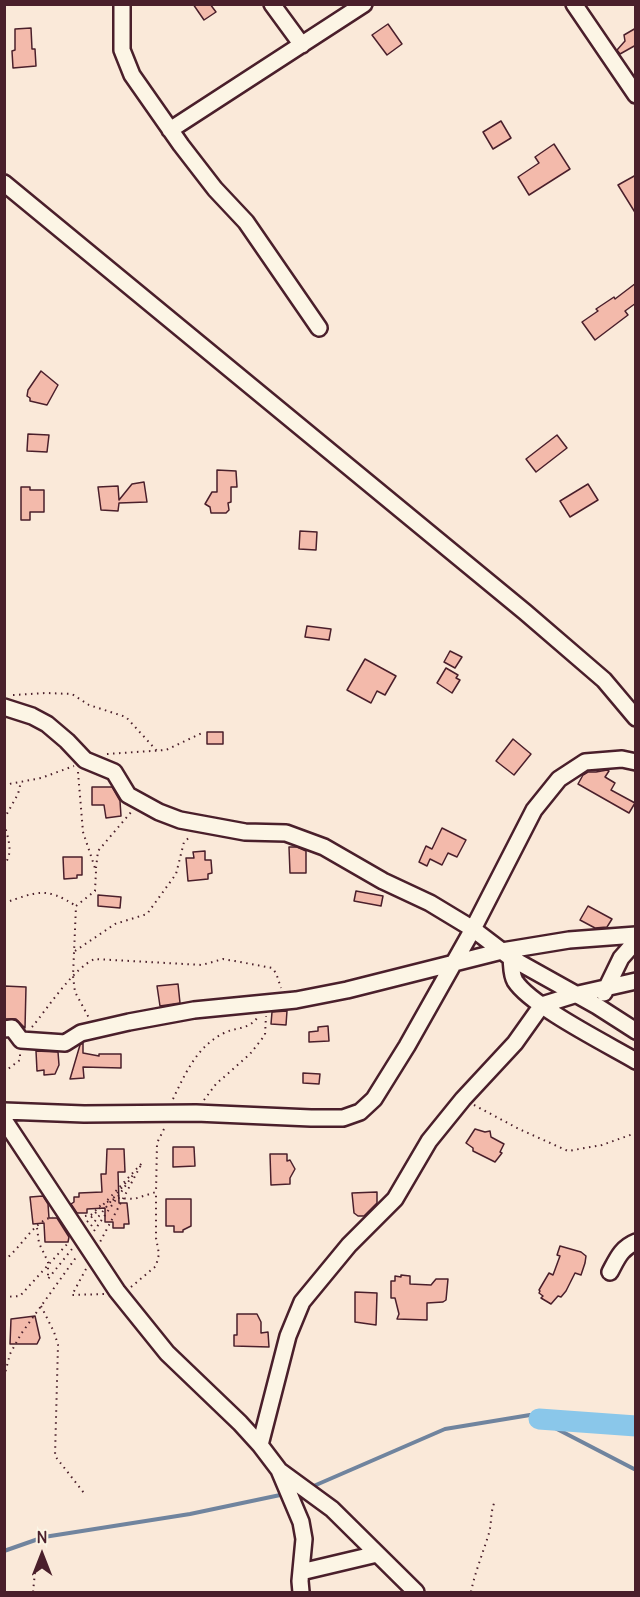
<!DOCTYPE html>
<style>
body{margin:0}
#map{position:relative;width:640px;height:1597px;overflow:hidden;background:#fae9d9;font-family:Delius,sans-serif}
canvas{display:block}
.frame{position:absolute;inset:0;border:6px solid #4a1f2b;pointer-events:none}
.north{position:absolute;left:12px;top:1525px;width:60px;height:60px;-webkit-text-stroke:4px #fcf5e5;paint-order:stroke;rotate:0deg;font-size:16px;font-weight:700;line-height:24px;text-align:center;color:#4a1f2b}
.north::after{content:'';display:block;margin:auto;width:21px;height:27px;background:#4a1f2b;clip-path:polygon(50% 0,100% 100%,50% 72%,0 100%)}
</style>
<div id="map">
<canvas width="640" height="1597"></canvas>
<div class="frame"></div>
<div class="north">N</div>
</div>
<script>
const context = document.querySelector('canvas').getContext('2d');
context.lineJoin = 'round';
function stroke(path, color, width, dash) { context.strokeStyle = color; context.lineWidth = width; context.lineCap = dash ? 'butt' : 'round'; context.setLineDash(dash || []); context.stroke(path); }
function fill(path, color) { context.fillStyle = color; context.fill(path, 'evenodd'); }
stroke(new Path2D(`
 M309,1488L445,1429L530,1415L636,1470
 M4,1551L44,1537L190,1514L285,1494`), '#70849e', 4);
stroke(new Path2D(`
 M539,1419L636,1426`), '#8ac7ea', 21);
const building = new Path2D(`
 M193,4H210L216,12L204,20Z
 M388,24L402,44L387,55L372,35Z
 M31,28L32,49H35L36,66L13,68L12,51L15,50V29Z
 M636,28V45L620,54L617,50L625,41L624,35Z
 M501,121L511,138L493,149L483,132Z
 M554,144L570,169L529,195L518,177L539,163L535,157Z
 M636,175V214L618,185Z
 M636,283V303L625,311L628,315L595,340L582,322L598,311L596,309L614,297L615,299Z
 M41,371L58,385L47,405L30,401V398L27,396L28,390Z
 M28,434L49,435L47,452L27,451Z
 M557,435L567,448L536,472L526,459Z
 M217,470L236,471L237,487H231V502L228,503L229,510L226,513H211L210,507L205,504L212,492H217Z
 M144,482L147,502L119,503L118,511L101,510L98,487L118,486L119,500L132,484Z
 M588,484L598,500L570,517L560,501Z
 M21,487H30V490H44V512H30V520H21Z
 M300,531L317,532L316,550L299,549Z
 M307,626L331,629L329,640L305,637Z
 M450,651L462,657L455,668L444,662Z
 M365,659L396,676L385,695L377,691L371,703L347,690Z
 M446,668L458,675L456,678L460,680L452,693L437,683Z
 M207,732H223V744H207Z
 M513,739L531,754L514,775L496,761Z
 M607,770L609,771L605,777L615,783L611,790L635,803L629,813L578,784L583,775L588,772H596Z
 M92,787H112L120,801L121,816L106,818L104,805H92Z
 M442,828L466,840L457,857L448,853L442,865L430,859L427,866L419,862L426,846L432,849Z
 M289,847H297L306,851V873H290Z
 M205,851V860H211L212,873L208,874V879L188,881L186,858H194L193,852Z
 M63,857H82V875H77V878L64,879Z
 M356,891L383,896L381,906L354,901Z
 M98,895L121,897L120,908L98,906Z
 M588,906L612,919L607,927L595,928L580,920Z
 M178,984L180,1003L160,1006L157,986Z
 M4,986L26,987L25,1028L16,1019H4Z
 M287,1011L286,1025L271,1024L272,1012Z
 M328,1026L329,1041L309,1042V1032L318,1031V1027Z
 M83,1043V1053L99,1056V1054H121V1068L83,1067L84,1078L70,1079L80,1045Z
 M36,1051L58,1052L59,1065L55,1074L44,1075V1070L37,1071Z
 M303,1073L320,1074L319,1084L303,1083Z
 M475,1129L485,1132L490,1131L491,1137L504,1144L500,1152L502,1153L495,1162L473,1151V1148L466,1143Z
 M173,1147H194L195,1166L173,1167Z
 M107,1149H124L125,1172H118L119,1203H127L128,1213L129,1224H124V1228H113V1222H105V1208L87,1209V1213H77L71,1204L74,1202V1197H79V1193L102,1192L101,1174H106Z
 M270,1154H287V1161L290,1160L295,1169L290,1178V1184L271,1185Z
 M377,1192V1203L364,1216H358L354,1213L352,1193Z
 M43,1196L48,1204L49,1218H57L69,1237L68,1242H45L44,1223L33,1224L30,1197Z
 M166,1199H191V1226L183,1230V1232H174V1226H166Z
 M560,1246L581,1252L586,1256L585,1263L581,1275L575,1273L566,1291L561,1297L558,1296L551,1304L541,1298L543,1296L539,1293L540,1291L539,1290L549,1273L553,1275L560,1256L557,1255Z
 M401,1275L410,1276V1284L431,1285L436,1279H448L446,1300L443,1302L427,1303V1320L397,1319L399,1314L395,1298H391V1281H395V1276L401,1277Z
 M355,1292L377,1293L376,1325L355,1322Z
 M237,1314H257L261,1322V1333L268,1332L269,1347L234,1346V1335H237Z
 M35,1316L40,1338L37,1344H10L11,1319Z`);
fill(building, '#f3baab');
stroke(building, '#4a1f2b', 1.5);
const minor = new Path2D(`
 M122,4V50L132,75L181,145L215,189L246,222L319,328
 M272,4L302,45
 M574,4L636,95
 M170,130L364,4
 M4,183L525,612L604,680L636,718
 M4,707L32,716L47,724L67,741L85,760L114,772L128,795L159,812L180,820L245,832L286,833L324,847L383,881L430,903L473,929L511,958L597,1006L636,1031
 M511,958C512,965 511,974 515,981C531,1006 607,1044 636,1061
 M604,993L621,958L636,941
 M4,1029L12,1028L21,1040L65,1043L81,1033L129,1022L194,1010L296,1000L347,990L502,951L569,940L636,935
 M4,1111L84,1114L196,1113L311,1118H343L360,1112L374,1099L407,1046L473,929L534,810L559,779L585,762L622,759L636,762
 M4,1120L117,1291L167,1353L240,1423L260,1445L279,1470L301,1522L304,1539L300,1581L301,1592
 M610,1272C617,1259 621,1248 636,1242
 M260,1445L288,1336L302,1302L349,1245L395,1199L429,1141L463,1099L515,1043L542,1005L574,995L636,981
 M280,1471L332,1509L416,1592
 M301,1572L377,1554`);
stroke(minor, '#4a1f2b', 20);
stroke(new Path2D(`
 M13,695L46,693L72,694L89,705L126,717L157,751
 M107,754L166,750L202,733
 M78,772L83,832L96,871L95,891L76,906L73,976L75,992L89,1018
 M4,785L41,778L74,766
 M4,819L18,794L21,782
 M4,824C8,836 14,855 4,864
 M96,868L98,851L132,811
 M4,903C37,892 45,886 76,906
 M75,951L115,924L147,914L176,874L184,842L191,836
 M32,1027C48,1008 74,967 95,959L202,965L223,959L235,961L272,968L276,973L281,988
 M4,1072L20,1060V1052
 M173,1099C185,1074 197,1046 224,1033C236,1027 248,1030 257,1018
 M204,1100L216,1084L250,1054L265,1035L266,1016
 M474,1105L519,1129L568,1151L602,1145L636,1133
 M107,1202L117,1198L134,1199L156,1192L157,1143L166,1125
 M85,1216L91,1215L102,1204
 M87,1222L142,1163L100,1242
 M91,1226L127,1181
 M37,1228L39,1243L48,1262V1279L72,1249
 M94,1231L135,1172
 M4,1260C21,1249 34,1220 53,1217
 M86,1269L72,1295L105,1294
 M131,1287L156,1266L159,1254L156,1238V1192
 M4,1297L20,1296L69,1242
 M41,1306L54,1332L58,1345L55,1456L84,1493
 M4,1377L10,1354L21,1334L77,1256
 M33,1592L35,1572
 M471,1592C475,1572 483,1553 489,1533C492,1522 490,1512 495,1501`), '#4a1f2b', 2, [1.5, 4.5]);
stroke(minor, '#fcf5e5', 15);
</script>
